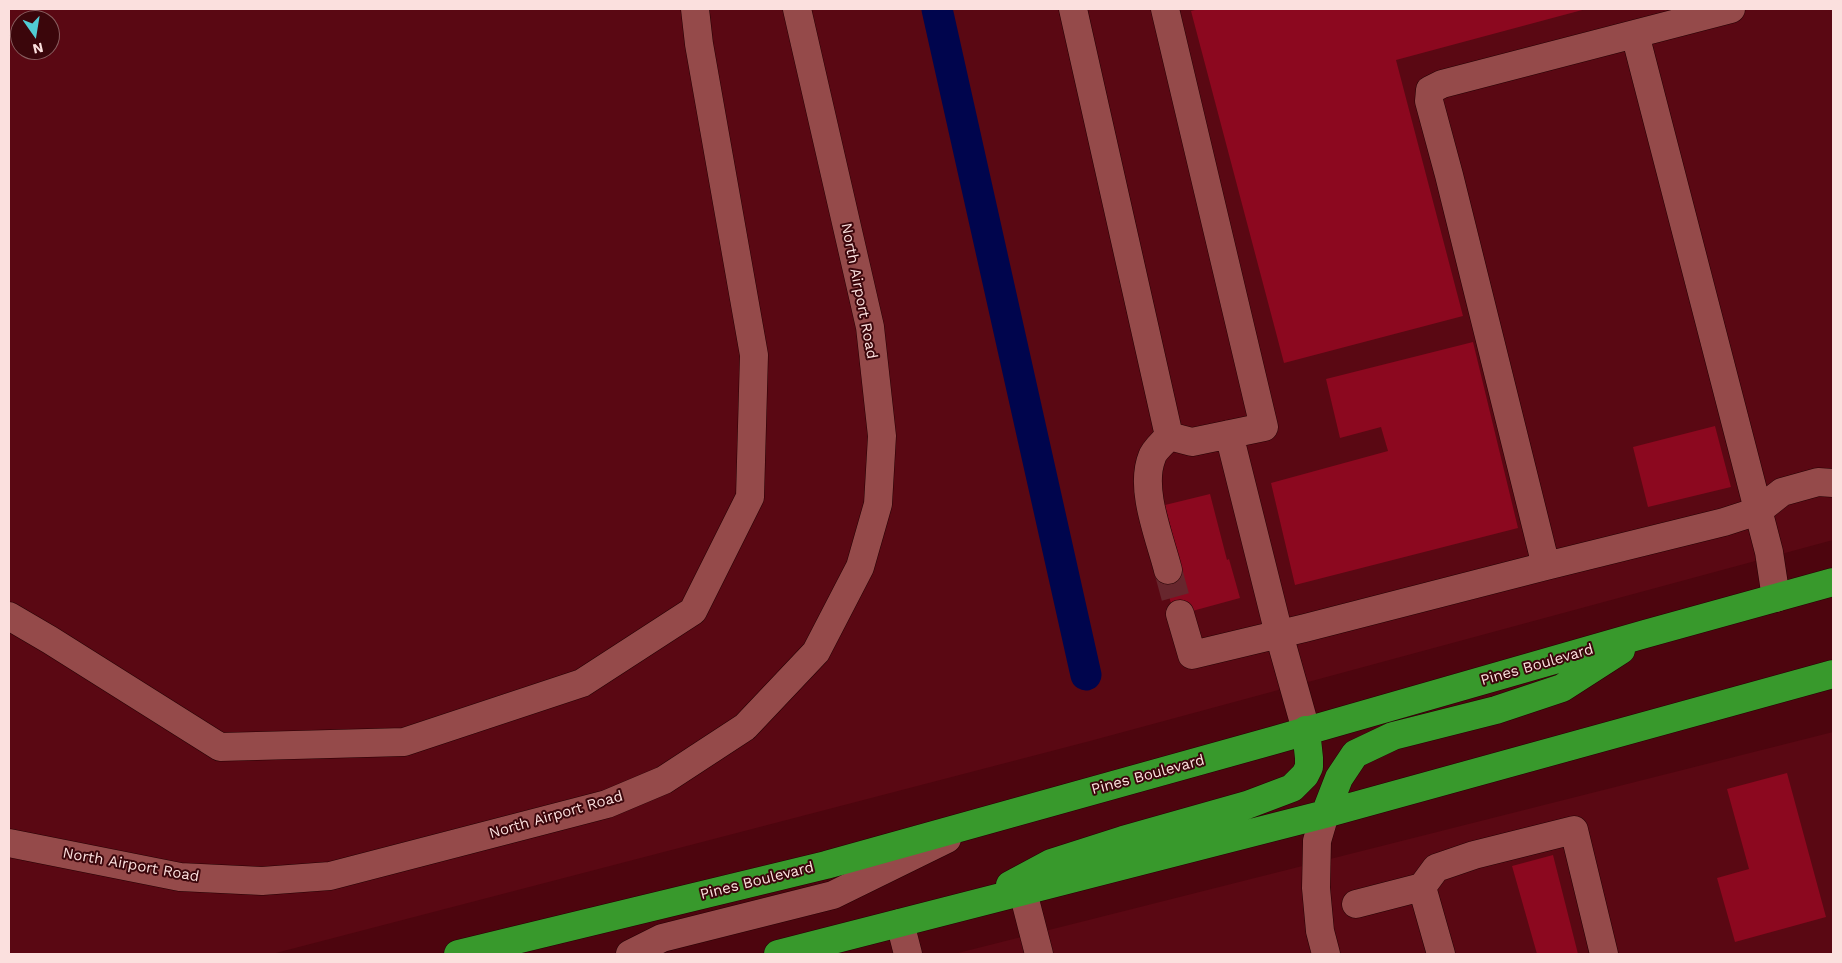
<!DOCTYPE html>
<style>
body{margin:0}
#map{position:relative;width:1842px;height:963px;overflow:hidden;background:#4d050e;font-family:"Work Sans",sans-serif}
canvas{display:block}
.frame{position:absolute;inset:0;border:10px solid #fbe0de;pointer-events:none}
.north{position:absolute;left:10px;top:10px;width:50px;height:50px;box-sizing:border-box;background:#3b060b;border:1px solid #885d5f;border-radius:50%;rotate:167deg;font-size:14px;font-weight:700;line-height:20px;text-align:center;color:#fbe0de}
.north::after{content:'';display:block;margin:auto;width:18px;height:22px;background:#51ccd4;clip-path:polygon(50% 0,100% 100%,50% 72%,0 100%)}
</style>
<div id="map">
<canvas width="1842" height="963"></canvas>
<div class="frame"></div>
<div class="north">N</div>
</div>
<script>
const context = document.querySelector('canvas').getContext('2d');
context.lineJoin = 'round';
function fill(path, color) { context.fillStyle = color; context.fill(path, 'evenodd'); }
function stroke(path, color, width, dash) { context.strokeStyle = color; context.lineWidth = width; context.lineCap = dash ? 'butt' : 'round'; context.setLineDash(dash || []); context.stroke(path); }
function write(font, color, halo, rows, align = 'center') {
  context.font = font + ' "Work Sans",sans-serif'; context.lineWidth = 4; context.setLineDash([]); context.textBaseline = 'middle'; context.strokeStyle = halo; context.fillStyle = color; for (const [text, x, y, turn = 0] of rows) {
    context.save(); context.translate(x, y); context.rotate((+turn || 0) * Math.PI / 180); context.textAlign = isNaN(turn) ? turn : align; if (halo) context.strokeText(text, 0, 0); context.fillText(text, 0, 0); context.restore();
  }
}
fill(new Path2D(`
 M9,9H1833V540L1090,741L272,954H9ZM20,20H50V50H20Z
 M1833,732V954H954Z`), '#5a0813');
stroke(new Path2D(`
 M937,9L1086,675`), '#00054d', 31);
fill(new Path2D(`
 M1199,9H1586L1396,60L1463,316L1284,363L1191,11Z
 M1473,342L1518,528L1295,585L1271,483L1388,451L1381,427L1340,438L1326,379Z
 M1715,426L1731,487L1648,507L1633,447Z
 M1210,494L1227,560L1229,559L1240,598L1174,616L1163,571L1181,567L1165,505Z
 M1787,773L1826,917L1735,942L1717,878L1749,869L1727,789Z
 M1553,855L1578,954H1537L1512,866Z`), '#8c081f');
stroke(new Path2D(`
 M1168,570L1180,614`), '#67262d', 28, [28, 14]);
const minor = new Path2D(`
 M1073,9L1169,436L1192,442L1264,427L1165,9
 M1635,34L1769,552L1776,598
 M1229,434L1279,634L1306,730
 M1546,566L1449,175L1429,101L1430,90L1442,84L1731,9
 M1168,570C1160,538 1139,489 1152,457C1154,450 1164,442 1169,436
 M1180,614L1192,655L1305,628L1546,566L1724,522L1758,511L1782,492L1818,482L1833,483
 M9,616L50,640L220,747L404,742L582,683L693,611L750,497L754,355L699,44L695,9
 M1325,814L1317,841L1316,888L1320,931L1326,954
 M9,843L180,877L262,881L330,876L607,804L664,780L745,727L816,652L860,567L878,504L882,436L870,327L797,9
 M1422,887L1441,954
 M1023,892L1039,954
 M1356,904L1422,887L1436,868L1474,855L1574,830L1604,954
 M900,923L908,954
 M630,954L662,938L833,895L947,839`);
const highway = new Path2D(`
 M1325,814L1339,778L1355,754L1393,736L1496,710L1562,688L1621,650
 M1010,885L1051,863L1123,840L1247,805L1292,788L1305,775L1309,767V758L1306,730
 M458,954L826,865L1275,740L1645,634L1833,582
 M778,954L1325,814L1833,674`);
stroke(minor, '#250204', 29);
stroke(highway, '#250204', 29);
stroke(minor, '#954a4a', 28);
stroke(highway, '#38992c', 28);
write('15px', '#fbe0de', '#3b060b', [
 ["North Airport Road",859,291,79],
 ["Pines Boulevard",1537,665,-16],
 ["Pines Boulevard",1148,775,-15],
 ["North Airport Road",556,815,-16],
 ["North Airport Road",131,865,10],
 ["Pines Boulevard",757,881,-14]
]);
</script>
